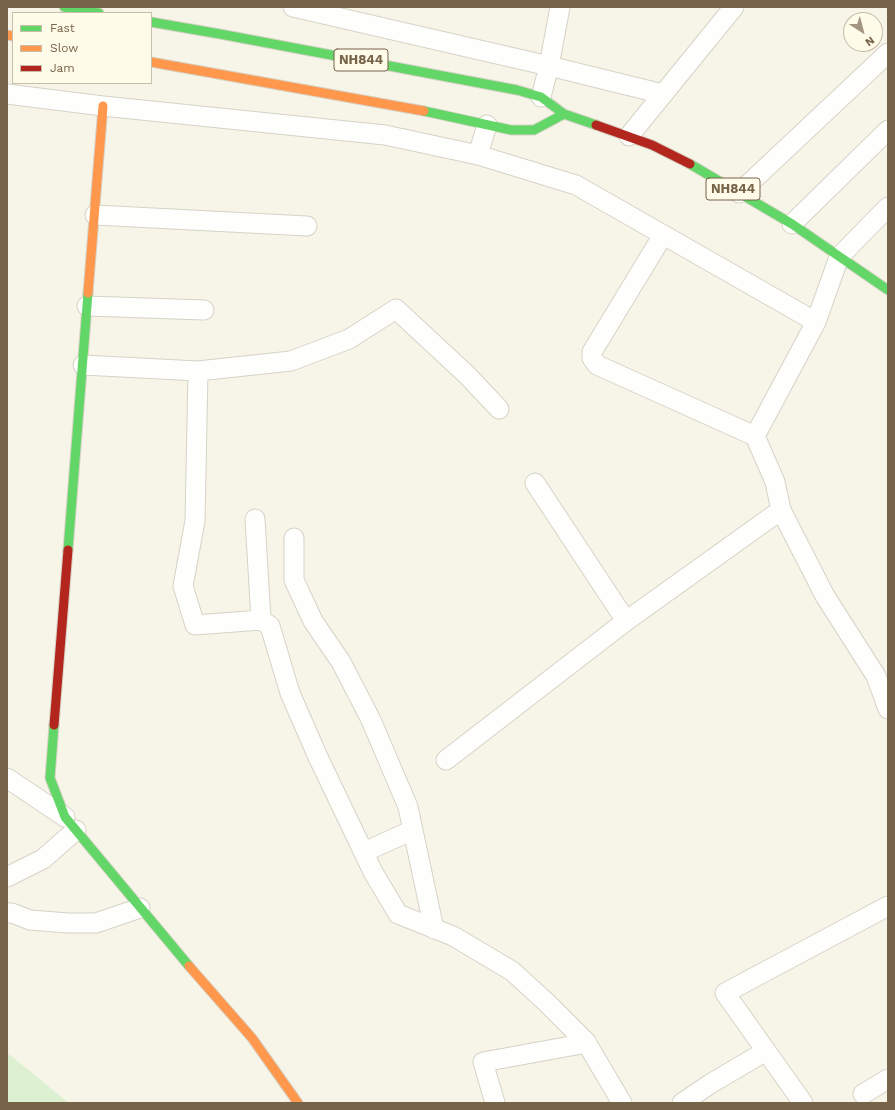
<!DOCTYPE html>
<style>
body{margin:0}
#map{position:relative;width:895px;height:1110px;overflow:hidden;background:#f7f5e8;font-family:"Work Sans",sans-serif}
canvas{display:block}
.frame{position:absolute;inset:0;border:8px solid #766348;pointer-events:none}
.legend{position:absolute;left:12px;top:12px;width:140px;height:72px;box-sizing:border-box;background:#fffbe9;border:1px solid #c8bea9;margin:0;padding:5px 7px;list-style:none;font-size:12px;color:#766348}
.legend li{display:flex;align-items:center;gap:8px;height:20px}
.legend b{width:20px;border:1px solid #c8bea9}
.north{position:absolute;left:843px;top:12px;width:40px;height:40px;box-sizing:border-box;background:#fffbe9;border:1px solid #c8bea9;border-radius:50%;rotate:144deg;font-size:11px;font-weight:700;line-height:16px;text-align:center;color:#766348}
.north::after{content:'';display:block;margin:auto;width:14px;height:18px;background:#a39680;clip-path:polygon(50% 0,100% 100%,50% 72%,0 100%)}
</style>
<div id="map">
<canvas width="895" height="1110"></canvas>
<div class="frame"></div>
<ul class="legend">
<li><b style="height:5px;background:#63d668"></b>Fast</li>
<li><b style="height:5px;background:#ff974d"></b>Slow</li>
<li><b style="height:5px;background:#b3261e"></b>Jam</li>
</ul>
<div class="north">N</div>
</div>
<script>
const context = document.querySelector('canvas').getContext('2d');
context.lineJoin = 'round';
function fill(path, color) { context.fillStyle = color; context.fill(path, 'evenodd'); }
function stroke(path, color, width, dash) { context.strokeStyle = color; context.lineWidth = width; context.lineCap = dash ? 'butt' : 'round'; context.setLineDash(dash || []); context.stroke(path); }
function write(font, color, halo, rows, align = 'center') {
  context.font = font + ' "Work Sans",sans-serif'; context.lineWidth = 3; context.setLineDash([]); context.textBaseline = 'middle'; context.strokeStyle = halo; context.fillStyle = color; for (const [text, x, y, turn = 0] of rows) {
    context.save(); context.translate(x, y); context.rotate((+turn || 0) * Math.PI / 180); context.textAlign = isNaN(turn) ? turn : align; if (halo) context.strokeText(text, 0, 0); context.fillText(text, 0, 0); context.restore();
  }
}
fill(new Path2D(`
 M7,1054L10,1055L69,1103H7Z`), '#ddf0d2');
const street = new Path2D(`
 M293,7L549,66L663,94
 M7,94L103,106L385,135L478,155L576,185L816,322
 M541,97L549,66L560,7
 M629,136L734,7
 M478,155L487,125
 M739,193L888,53
 M888,207L839,257L816,322L755,436L775,482L781,510L825,596L876,676L888,709
 M95,215L307,226
 M792,224L888,130
 M663,235L592,352V358L597,365L755,436
 M87,306L204,310
 M83,365L198,371L195,521L183,586L195,625L261,620L270,626L290,693L318,757L373,872L398,914L453,936L512,971L546,1002L586,1042L622,1103
 M198,371L291,361L349,339L396,309L468,376L499,409
 M535,483L626,621
 M255,519L261,620
 M294,538V580L313,621L341,662L371,720L408,807L434,929
 M446,760L626,621L781,510
 M7,778L65,817
 M364,852L413,830
 M7,877L43,859L76,830
 M7,913H12L30,920L68,923H96L140,908
 M863,1094L888,1079
 M495,1103L483,1062L587,1043
 M682,1103L710,1084L766,1051
 M803,1103L725,993L888,906`);
const fast = new Path2D(`
 M64,7L99,13
 M151,22L220,34L517,90L541,97L564,114L596,125
 M424,111L511,130H534L564,114
 M690,164L792,224L888,290
 M68,550L88,293
 M54,725L50,778L65,817L189,966`);
const slow = new Path2D(`
 M7,35L13,36
 M151,62L424,111
 M88,293L103,106
 M189,966L252,1038L298,1103`);
const jam = new Path2D(`
 M596,125L652,145L690,164
 M54,725L68,550`);
stroke(street, '#d6d2c7', 21);
stroke(fast, '#d7d2c6', 11);
stroke(slow, '#d7d2c6', 11);
stroke(jam, '#d7d2c6', 11);
stroke(street, '#fefefc', 19);
stroke(fast, '#63d668', 9);
stroke(slow, '#ff974d', 9);
stroke(jam, '#b3261e', 9);
for (const [x, y, w] of [
 [361,60,54],
 [733,189,54]
]) { const box = new Path2D(); box.roundRect(x - w / 2, y - 11, w, 22, 3); context.fillStyle = '#fffbe9'; context.fill(box); stroke(box, '#766348', 1); }
write('bold 13px', '#766348', null, [
 ["NH844",361,60],
 ["NH844",733,189]
]);
</script>
